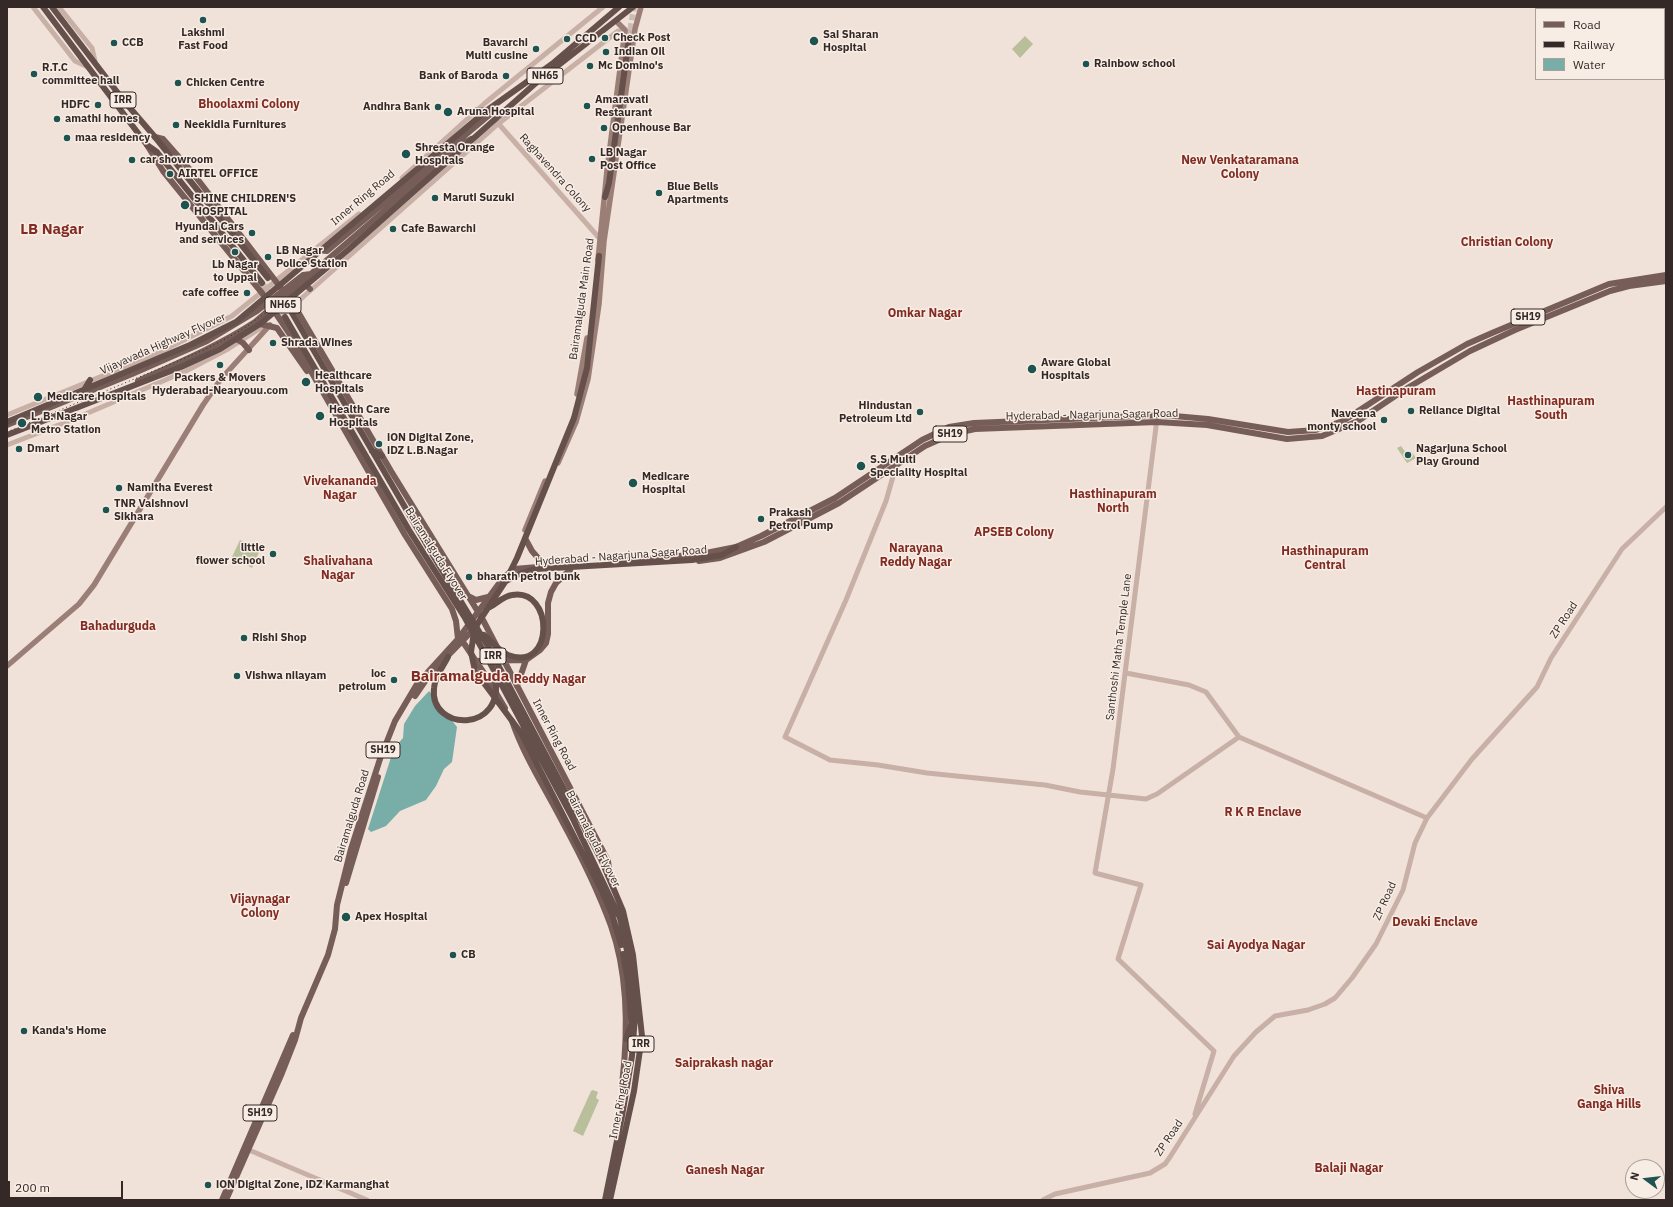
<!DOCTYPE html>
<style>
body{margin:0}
#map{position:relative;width:1673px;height:1207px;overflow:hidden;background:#f0e2d9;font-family:"IBM Plex Sans",sans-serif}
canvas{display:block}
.frame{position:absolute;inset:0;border:8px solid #342927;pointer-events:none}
.legend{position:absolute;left:1535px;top:8px;width:130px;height:72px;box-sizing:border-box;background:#f8ede5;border:1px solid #aa9f99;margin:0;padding:5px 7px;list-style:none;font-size:12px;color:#342927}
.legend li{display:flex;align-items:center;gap:8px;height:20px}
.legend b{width:20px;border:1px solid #aa9f99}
.north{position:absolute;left:1625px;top:1159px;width:40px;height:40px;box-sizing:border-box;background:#f8ede5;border:1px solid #aa9f99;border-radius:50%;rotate:285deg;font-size:11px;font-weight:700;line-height:16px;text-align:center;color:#342927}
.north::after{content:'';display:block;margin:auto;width:14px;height:18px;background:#1d5450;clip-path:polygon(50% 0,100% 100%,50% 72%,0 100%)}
.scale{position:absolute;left:8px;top:1181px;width:115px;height:18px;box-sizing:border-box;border:2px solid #342927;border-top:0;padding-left:5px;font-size:12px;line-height:14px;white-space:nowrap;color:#342927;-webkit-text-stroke:3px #f8ede5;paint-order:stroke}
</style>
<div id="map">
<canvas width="1673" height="1207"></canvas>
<div class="frame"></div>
<ul class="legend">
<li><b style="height:5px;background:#765d58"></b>Road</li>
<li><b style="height:5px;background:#342927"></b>Railway</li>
<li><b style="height:11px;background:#79ada7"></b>Water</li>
</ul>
<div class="north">N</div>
<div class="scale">200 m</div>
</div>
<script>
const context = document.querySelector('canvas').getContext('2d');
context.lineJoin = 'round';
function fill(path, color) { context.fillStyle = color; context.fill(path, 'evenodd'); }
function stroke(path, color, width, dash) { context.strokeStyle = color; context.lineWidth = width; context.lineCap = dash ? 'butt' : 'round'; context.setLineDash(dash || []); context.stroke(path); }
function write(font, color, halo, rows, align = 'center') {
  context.font = font + ' "IBM Plex Sans",sans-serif'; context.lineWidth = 3; context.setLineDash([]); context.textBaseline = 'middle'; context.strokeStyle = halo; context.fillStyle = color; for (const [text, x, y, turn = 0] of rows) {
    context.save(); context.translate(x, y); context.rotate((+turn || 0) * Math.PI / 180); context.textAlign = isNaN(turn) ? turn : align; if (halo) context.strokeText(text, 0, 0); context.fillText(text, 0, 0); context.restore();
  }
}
fill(new Path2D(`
 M1025,36L1033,44L1020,58L1012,49Z
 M1401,446L1406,453L1411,451L1416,458L1407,463L1397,448Z
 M240,540L260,550L252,568L232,557Z
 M593,1090L598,1092L596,1098L599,1100L583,1136L573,1131L591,1091Z`), '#b8bf9a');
fill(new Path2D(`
 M429,691L457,727L452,762L444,769L436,786L426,800L400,811L386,826L371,832L368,829L394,748L403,738L404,724L415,706Z`), '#79ada7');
stroke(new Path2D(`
 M629,38L634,7
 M262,283L285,317
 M283,299L292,313`), '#cabdb5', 6, [6, 3]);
stroke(new Path2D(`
 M33,7L75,61L88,67
 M59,7L92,48L95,61
 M497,122L601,240
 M402,178L485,103L603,7
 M294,305L498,124L618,31L634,32
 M7,415L156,354L232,316L359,214
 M1157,419L1113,769L1095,873L1141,885L1118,959L1214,1051L1195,1114
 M7,445L69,421L184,372L228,349L264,326
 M896,466L886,501L846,600L785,737L830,760L878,765L927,773L1045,785L1080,792L1146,799L1157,794L1239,737
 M1126,673L1189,685L1206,692L1239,737L1427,818
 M249,1150L367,1200
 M1043,1200L1055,1194L1150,1173L1165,1164L1170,1157L1234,1056L1256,1032L1275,1016L1308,1010L1325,1004L1335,998L1352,978L1376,944L1403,890L1415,843L1427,818L1472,759L1537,687L1551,658L1622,549L1666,507`), '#c8b0a6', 5);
stroke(new Path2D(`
 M598,260L607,170L625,30L616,21
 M577,394L587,338
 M558,463L576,422L588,379L599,304L604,241L635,29L641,7
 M525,530L545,481
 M7,666L79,604L94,585L203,405L221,379L270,325`), '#9b7f77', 5.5);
stroke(new Path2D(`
 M155,137L163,139L192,172L294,305L391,471L483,620L608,861L610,877
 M147,145L163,171L262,293L289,333L405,535L452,609L456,621L458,639
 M316,250L327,251L494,111L496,105
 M303,282L310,289
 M256,323L277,328L307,371
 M233,337L243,343L249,350
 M138,381C178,363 218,346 255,322L462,144L471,139
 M7,425L132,374L207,341L257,311L303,275L311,274
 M526,540L532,551L545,566
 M699,561L720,558L764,542L839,503L925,446L952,434L975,429L1157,422L1207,425L1287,439L1322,436L1358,421L1404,390L1470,351L1515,330L1610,291L1629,286L1666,281
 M611,562L701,554L736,547L761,536L835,498L922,440L949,427L974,423L1163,415L1208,419L1288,432L1316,430L1343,421L1418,372L1467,344L1492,333L1609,284L1666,275
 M468,596L476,600L488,597
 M463,642L486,676L505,708
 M476,661L526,660L540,650L546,643L548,634V603L551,592L556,583L570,570
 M434,670L475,628
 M517,686L526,660
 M415,696L428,677
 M512,721C524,756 545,788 562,821C580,854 598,890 611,926C628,974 628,1034 622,1085L626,1090
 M346,883L378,777
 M222,1200L293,1035
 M226,1200L282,1073L295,1040L301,1018L328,955L335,929L337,905L351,849L380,759L395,721L417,684L458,639L503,578L514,569L538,567`), '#765d58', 6);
stroke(new Path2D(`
 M43,7L147,145L157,152L168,166L262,283
 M52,7L124,101L155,137L268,278
 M477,110L486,111
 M605,197L609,183L629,38
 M599,256L587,368L574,418L517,558L505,582L478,623L474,632L471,652L475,671L521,733L602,891L612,914L621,945
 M292,313L431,552L489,648L601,859L623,911L633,955L642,1036L634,1091L610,1200
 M285,317L409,530L465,618L490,663L572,817L620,918L632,974L635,1016L632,1056L622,1116L605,1200
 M84,390L90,380
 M7,422L190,345L236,322L486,111L552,64L619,7
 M7,435L181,367L220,349L260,324L348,250L537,82L633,7
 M372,451L382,456
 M506,581L519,574L536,569L692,560L722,555L736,547
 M484,635C492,642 499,651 508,655C555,673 554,587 512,595C504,596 497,603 490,607
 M448,657C443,667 435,676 434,688C429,732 506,734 495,676
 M623,954L628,981L632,1030
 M626,1039L631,1025`), '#66504b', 6);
stroke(new Path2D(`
 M7,432L204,350L240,331L267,312`), '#342927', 1, [1, 3]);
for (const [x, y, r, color] of [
 [203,20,4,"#1d5450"],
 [605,38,4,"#1d5450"],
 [567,39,4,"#1d5450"],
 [814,41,5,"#1d5450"],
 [114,43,4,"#1d5450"],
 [536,49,4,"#1d5450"],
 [606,52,4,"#1d5450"],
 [1086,64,4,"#1d5450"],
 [590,66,4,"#1d5450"],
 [34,74,4,"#1d5450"],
 [506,76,4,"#1d5450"],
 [178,83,4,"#1d5450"],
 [98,105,4,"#1d5450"],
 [587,106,4,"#1d5450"],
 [438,107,4,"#1d5450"],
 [448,112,5,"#1d5450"],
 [57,119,4,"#1d5450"],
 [176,125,4,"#1d5450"],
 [604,128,4,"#1d5450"],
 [67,138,4,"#1d5450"],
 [406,154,5,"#1d5450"],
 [592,159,4,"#1d5450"],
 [132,160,4,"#1d5450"],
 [170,174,4,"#1d5450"],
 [659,193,4,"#1d5450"],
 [435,198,4,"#1d5450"],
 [185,205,5,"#1d5450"],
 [393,229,4,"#1d5450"],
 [252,233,4,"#1d5450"],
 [235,252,4,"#1d5450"],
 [268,257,4,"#1d5450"],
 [247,293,4,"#1d5450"],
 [273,343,4,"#1d5450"],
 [220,365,4,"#1d5450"],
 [1032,369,5,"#1d5450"],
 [306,382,5,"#1d5450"],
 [38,397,5,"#1d5450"],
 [1411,411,4,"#1d5450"],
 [920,412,4,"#1d5450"],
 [320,416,5,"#1d5450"],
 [1384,420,4,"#1d5450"],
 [22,423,5,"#1d5450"],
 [379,444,4,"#1d5450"],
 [19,449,4,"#1d5450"],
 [1408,455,4,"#1d5450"],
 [861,466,5,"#1d5450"],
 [633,483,5,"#1d5450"],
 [119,488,4,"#1d5450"],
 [106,510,4,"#1d5450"],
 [761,519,4,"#1d5450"],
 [273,554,4,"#1d5450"],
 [469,577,4,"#1d5450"],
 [244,638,4,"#1d5450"],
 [237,676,4,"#1d5450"],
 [394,680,4,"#1d5450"],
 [346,917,5,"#1d5450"],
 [453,955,4,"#1d5450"],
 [24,1031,4,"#1d5450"],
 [208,1185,4,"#1d5450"]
]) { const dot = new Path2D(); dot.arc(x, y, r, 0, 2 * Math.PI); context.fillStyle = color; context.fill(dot); stroke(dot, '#f8ede5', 1.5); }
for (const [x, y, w] of [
 [545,76,36],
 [123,100,26],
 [283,305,36],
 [1528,317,34],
 [950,434,34],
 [493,656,26],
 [383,750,34],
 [641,1044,26],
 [260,1113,34]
]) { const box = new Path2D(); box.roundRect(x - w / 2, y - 8, w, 16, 3); context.fillStyle = '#f8ede5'; context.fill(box); stroke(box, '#342927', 1); }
write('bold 10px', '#342927', null, [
 ["NH65",545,76],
 ["IRR",123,100],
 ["NH65",283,305],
 ["SH19",1528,317],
 ["SH19",950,434],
 ["IRR",493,656],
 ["SH19",383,750],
 ["IRR",641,1044],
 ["SH19",260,1113]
]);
write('bold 11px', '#342927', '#f8ede5', [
 ["Lakshmi",203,33,"center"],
 ["Fast Food",203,46,"center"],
 ["Sai Sharan",823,35],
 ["Hospital",823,48],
 ["Check Post",613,38],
 ["CCD",575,39],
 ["CCB",122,43],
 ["Bavarchi",528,43,"right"],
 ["Multi cusine",528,56,"right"],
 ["Indian Oil",614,52],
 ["Rainbow school",1094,64],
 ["Mc Domino's",598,66],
 ["R.T.C",42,68],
 ["committee hall",42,81],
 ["Bank of Baroda",498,76,"right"],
 ["Chicken Centre",186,83],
 ["Amaravati",595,100],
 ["Restaurant",595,113],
 ["HDFC",90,105,"right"],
 ["Andhra Bank",430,107,"right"],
 ["Aruna Hospital",457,112],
 ["amathi homes",65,119],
 ["Neekidia Furnitures",184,125],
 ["Openhouse Bar",612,128],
 ["maa residency",75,138],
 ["Shresta Orange",415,148],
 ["Hospitals",415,161],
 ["LB Nagar",600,153],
 ["Post Office",600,166],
 ["car showroom",140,160],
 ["AIRTEL OFFICE",178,174],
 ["Blue Bells",667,187],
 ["Apartments",667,200],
 ["Maruti Suzuki",443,198],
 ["SHINE CHILDREN'S",194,199],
 ["HOSPITAL",194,212],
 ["Hyundai Cars",244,227,"right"],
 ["and services",244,240,"right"],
 ["Cafe Bawarchi",401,229],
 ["LB Nagar",276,251],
 ["Police Station",276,264],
 ["Lb Nagar",235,265,"center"],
 ["to Uppal",235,278,"center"],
 ["cafe coffee",239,293,"right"],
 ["Shrada Wines",281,343],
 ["Aware Global",1041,363],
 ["Hospitals",1041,376],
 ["Healthcare",315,376],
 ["Hospitals",315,389],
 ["Packers & Movers",220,378,"center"],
 ["Hyderabad-Nearyouu.com",220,391,"center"],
 ["Medicare Hospitals",47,397],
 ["Hindustan",912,406,"right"],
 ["Petroleum Ltd",912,419,"right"],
 ["Health Care",329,410],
 ["Hospitals",329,423],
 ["Reliance Digital",1419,411],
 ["Naveena",1376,414,"right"],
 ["monty school",1376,427,"right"],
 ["L. B. Nagar",31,417],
 ["Metro Station",31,430],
 ["iON Digital Zone,",387,438],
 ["iDZ L.B.Nagar",387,451],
 ["Dmart",27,449],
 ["Nagarjuna School",1416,449],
 ["Play Ground",1416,462],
 ["S.S Multi",870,460],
 ["Speciality Hospital",870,473],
 ["Medicare",642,477],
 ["Hospital",642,490],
 ["Namitha Everest",127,488],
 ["TNR Vaishnovi",114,504],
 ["Sikhara",114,517],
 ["Prakash",769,513],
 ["Petrol Pump",769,526],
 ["little",265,548,"right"],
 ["flower school",265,561,"right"],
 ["bharath petrol bunk",477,577],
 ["Rishi Shop",252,638],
 ["ioc",386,674,"right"],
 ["petrolum",386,687,"right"],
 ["Vishwa nilayam",245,676],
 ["Apex Hospital",355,917],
 ["CB",461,955],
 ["Kanda's Home",32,1031],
 ["iON Digital Zone, iDZ Karmanghat",216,1185]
], 'left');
write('11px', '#342927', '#f8ede5', [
 ["Raghavendra Colony",555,173,48],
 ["Inner Ring Road",363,198,-40],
 ["Bairamalguda Main Road",582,299,-82],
 ["Vijayavada Highway Flyover",163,344,-24],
 ["Hyderabad - Nagarjuna Sagar Road",1092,415,-1],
 ["Bairamalguda Flyover",436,554,58],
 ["Hyderabad - Nagarjuna Sagar Road",621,556,-4],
 ["ZP Road",1564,620,-57],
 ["Santhoshi Matha Temple Lane",1119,647,-83],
 ["Inner Ring Road",554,735,62],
 ["Bairamalguda Road",352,816,-73],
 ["Bairamalguda Flyover",593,839,63],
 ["ZP Road",1385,901,-66],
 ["Inner Ring Road",621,1100,-79],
 ["ZP Road",1169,1138,-56]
]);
write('bold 12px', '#812b22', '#f8ede5', [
 ["Bhoolaxmi Colony",249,105],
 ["New Venkataramana",1240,161],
 ["Colony",1240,175],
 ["Christian Colony",1507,243],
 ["Omkar Nagar",925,314],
 ["Hastinapuram",1396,392],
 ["Hasthinapuram",1551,402],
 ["South",1551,416],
 ["Vivekananda",340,482],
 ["Nagar",340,496],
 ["Hasthinapuram",1113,495],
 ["North",1113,509],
 ["APSEB Colony",1014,533],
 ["Narayana",916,549],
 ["Reddy Nagar",916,563],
 ["Hasthinapuram",1325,552],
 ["Central",1325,566],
 ["Shalivahana",338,562],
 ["Nagar",338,576],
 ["Bahadurguda",118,627],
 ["Reddy Nagar",550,680],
 ["R K R Enclave",1263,813],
 ["Vijaynagar",260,900],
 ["Colony",260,914],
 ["Devaki Enclave",1435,923],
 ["Sai Ayodya Nagar",1256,946],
 ["Saiprakash nagar",724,1064],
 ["Shiva",1609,1091],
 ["Ganga Hills",1609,1105],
 ["Balaji Nagar",1349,1169],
 ["Ganesh Nagar",725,1171]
]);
write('bold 15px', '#812b22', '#f8ede5', [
 ["LB Nagar",52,230],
 ["Bairamalguda",460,677]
]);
</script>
